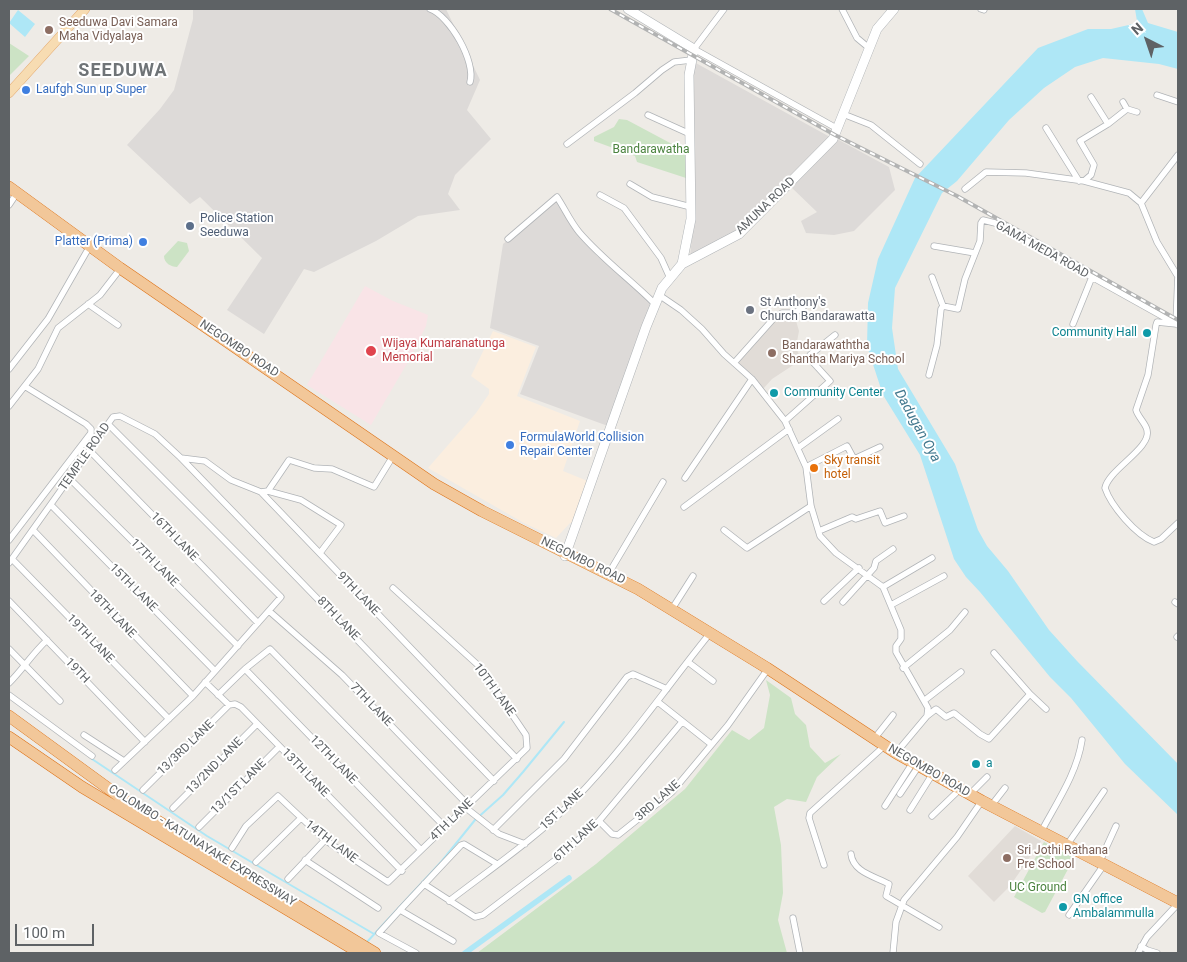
<!DOCTYPE html>
<style>
body{margin:0}
#map{position:relative;width:1187px;height:962px;overflow:hidden;background:#eeebe6;font-family:Roboto,sans-serif}
canvas{display:block}
.frame{position:absolute;inset:0;border:10px solid #5e6265;pointer-events:none}
.north{position:absolute;left:1122px;top:15px;width:50px;height:50px;-webkit-text-stroke:4px #fff;paint-order:stroke;rotate:319deg;font-size:14px;font-weight:700;line-height:20px;text-align:center;color:#5e6265}
.north::after{content:'';display:block;margin:auto;width:18px;height:22px;background:#5e6265;clip-path:polygon(50% 0,100% 100%,50% 72%,0 100%)}
.scale{position:absolute;left:15px;top:924px;width:79px;height:22px;box-sizing:border-box;border:2px solid #5e6265;border-top:0;padding-left:6px;font-size:15px;line-height:18px;white-space:nowrap;color:#5e6265;-webkit-text-stroke:4px #fff;paint-order:stroke}
</style>
<div id="map">
<canvas width="1187" height="962"></canvas>
<div class="frame"></div>
<div class="north">N</div>
<div class="scale">100 m</div>
</div>
<script>
const context = document.querySelector('canvas').getContext('2d');
context.lineJoin = 'round';
function fill(path, color) { context.fillStyle = color; context.fill(path, 'evenodd'); }
function stroke(path, color, width, dash) { context.strokeStyle = color; context.lineWidth = width; context.lineCap = dash ? 'butt' : 'round'; context.setLineDash(dash || []); context.stroke(path); }
function write(font, color, halo, rows, align = 'center') {
  context.font = font + ' Roboto,sans-serif'; context.lineWidth = 4; context.setLineDash([]); context.textBaseline = 'middle'; context.strokeStyle = halo; context.fillStyle = color; for (const [text, x, y, turn = 0] of rows) {
    context.save(); context.translate(x, y); context.rotate((+turn || 0) * Math.PI / 180); context.textAlign = isNaN(turn) ? turn : align; if (halo) context.strokeText(text, 0, 0); context.fillText(text, 0, 0); context.restore();
  }
}
fill(new Path2D(`
 M493,331L536,347L517,396L580,421L563,471L590,482L574,523H570L556,538L524,523L428,468L476,413L489,394V389L471,376Z`), '#fbeedf');
fill(new Path2D(`
 M193,9H446L480,80L467,110L491,139L455,175L448,194L460,210L418,216L376,241L314,272L304,269L264,334L227,310L262,258L200,197L190,204L127,145L160,109L174,90L193,19Z
 M694,62L830,137L737,232L690,257L695,205L690,93Z
 M837,139L889,167L895,190L854,231L834,235L806,233L801,221L817,212L791,187Z
 M557,200L597,256L655,298L608,426L520,394L539,346L490,328L503,244Z`), '#dddad8');
fill(new Path2D(`
 M794,314L799,331L796,347L801,360L772,379L763,389L737,363L780,316Z
 M1015,826L1041,841L1010,886L994,902L968,876Z`), '#e1dcd7');
fill(new Path2D(`
 M365,286L393,301L428,315L426,326L409,360L371,425L307,385Z`), '#f9e4e7');
fill(new Path2D(`
 M9,43L29,56L9,76Z
 M619,119L627,120L687,152L686,178L637,162L635,156L594,141V137L614,127Z
 M178,241L187,243L189,251L177,267C171,267 164,263 164,256Z
 M766,680L791,698L795,714L806,725L810,747L825,763L841,754L817,777L806,802L787,799L774,807L781,845L783,893L778,920L787,953H477L596,864L685,789L732,730L749,740L764,728L770,695Z
 M1044,842L1074,858L1045,912L1042,913L1014,897Z`), '#cce3c5');
fill(new Path2D(`
 M1135,9H1142L1148,23L1178,32V69L1159,64L1103,58L1075,67L1044,88L1009,120L957,181L942,193L895,288L892,328L898,369L955,464L978,530L987,546L1008,571L1049,630L1077,661L1178,764V815L1125,764L1071,698L1050,677L980,592L966,577L954,559L920,455L883,395L867,346L868,303L878,259L915,178L1038,48L1088,29H1111L1133,24L1137,21Z
 M18,10L35,24L25,37L9,23Z`), '#aee7f6');
stroke(new Path2D(`
 M92,759L207,836L374,934
 M366,943L441,862L475,820L503,795L523,772L564,722`), '#aee7f6', 2);
stroke(new Path2D(`
 M465,953L569,878`), '#aee7f6', 5.5);
const street = new Path2D(`
 M430,9C450,16 476,62 470,82
 M724,9L694,49L838,129
 M842,9L857,38L869,48
 M981,9L984,10
 M1157,95L1178,102
 M1123,102L1127,109
 M843,114L871,125L920,164
 M648,115L690,134
 M1108,124L1127,109L1137,112
 M1046,128L1079,181
 M567,144L635,93L662,70L674,62L691,60
 M1084,181L1091,175L1094,165L1080,141L1108,124L1091,97
 M630,184L652,197L691,207
 M965,189L986,172L1026,173L1084,181L1129,193L1141,203L1178,155
 M600,195L624,208L661,258L670,278
 M1141,203L1157,242L1177,275
 M9,205L17,193
 M508,239L557,197C565,209 570,221 579,232C602,259 630,279 655,304
 M934,246L975,253
 M1178,274L1176,324L1157,322L1156,325L1148,375L1136,410C1138,417 1146,424 1147,430C1152,448 1109,469 1105,488C1111,506 1136,535 1154,542L1161,539L1178,523
 M932,277L943,306
 M659,295L681,310L702,329L724,354L752,379L785,421L806,467L811,506L820,536L836,553L883,587L901,630V639L896,646V652L928,708L927,716L896,753
 M88,304L118,325
 M1073,324L1092,277
 M734,363L775,317L782,313H795L808,303
 M9,369L48,319L87,251
 M929,375L937,345L941,309L943,306L958,309L965,279L980,241L981,223L983,220L995,223L1178,325
 M9,406L38,369L58,328L100,295L117,273
 M785,421L830,381L809,358L810,355L835,335
 M108,424L281,597L193,696L115,770
 M798,448L838,419
 M90,451L258,623
 M181,458L205,461L231,480L261,492L517,759
 M806,467L847,446L854,459L880,447
 M685,478L752,379
 M70,479L238,646
 M268,491L301,500L341,525L320,553
 M261,492L268,491L289,460L314,468L332,469L374,487L390,461
 M51,505L215,671
 M684,507L789,429
 M33,530L193,696
 M724,530L747,548L811,506
 M819,531L852,517L856,519L880,511L885,523L904,516
 M9,540L91,433V429L86,424L26,387
 M12,559L169,719
 M9,563L108,424L113,417L120,416L155,434L181,458L494,781
 M609,573L663,482
 M883,587L932,558
 M9,601L145,742
 M824,601L859,568
 M843,602L874,568L876,561L893,549
 M1175,602L1178,604
 M891,605L944,576
 M672,609L693,576
 M269,611L342,675L468,805
 M1177,637L1178,636
 M9,649L60,701
 M994,653L1030,694
 M688,662L713,681
 M903,668L950,630L965,612
 M245,669L421,850
 M205,682L229,705L235,704L241,707L402,871
 M9,683C23,669 32,654 47,640
 M9,695L92,756
 M218,695L245,669L270,649L445,827
 M925,700L961,672
 M658,702L711,744
 M927,716L936,709L946,717L954,713L980,734L989,739L1030,694L1046,709
 M84,735L124,761
 M874,739L893,715
 M143,790L229,705
 M900,794L916,770
 M970,794L987,777
 M885,806L910,767
 M991,806L1005,788
 M173,808L257,724
 M466,808L499,834L525,844
 M910,810L930,778
 M932,816L956,793
 M599,821L612,834L618,835L672,792L728,725L765,673
 M199,827L279,747
 M493,830L564,759L627,677L633,674L667,689
 M1041,832C1057,802 1077,773 1082,740
 M1067,845L1104,791
 M232,848L246,826L278,796L325,840L388,882L527,748L526,735L479,666L393,588
 M851,854C853,872 874,876 889,884L886,896L939,927
 M305,860L378,908
 M1100,861L1116,826
 M256,862L301,818
 M824,865L809,818L810,813L881,749
 M288,879L325,840
 M424,884L475,917L483,915L558,858L599,821L682,722
 M449,901C492,868 536,838 574,800C624,749 663,692 707,637
 M400,910L461,845L464,844L497,864
 M1069,915L1101,869
 M793,918L800,953
 M1141,946L1147,950L1157,953
 M416,953L379,933L400,910L453,941
 M893,953L896,922L904,900L957,837L979,805
 M1138,953L1147,937L1175,907`);
const secondary = new Path2D(`
 M628,9L694,49L689,75L691,219L682,264
 M565,556L646,327L662,288L682,264L739,234L833,139L877,29L894,9`);
const primary = new Path2D(`
 M9,93L85,9`);
const highway = new Path2D(`
 M9,187L120,268L434,484L482,511L638,589L767,668L896,753L982,801L1178,903
 M9,716L131,805L375,953
 M9,737L82,787L360,953`);
stroke(street, '#b1b4b7', 7);
stroke(secondary, '#b0b4b7', 10);
stroke(primary, '#e3a66a', 10);
stroke(highway, '#dd7217', 12);
stroke(street, '#fff', 5.5);
stroke(secondary, '#fff', 9);
stroke(primary, '#f7dcb2', 9);
stroke(highway, '#f2c799', 11);
const rail = new Path2D(`
 M610,9L835,135L957,196L1178,320`);
stroke(rail, '#b2b3b3', 4);
stroke(rail, '#fff', 2, [5.5]);
for (const [x, y, r, color] of [
 [49,30,5,"#8d6e63"],
 [26,90,5,"#3f7fe0"],
 [190,226,5,"#5c6f8a"],
 [143,242,5,"#3f7fe0"],
 [750,310,5,"#6b7280"],
 [1147,333,5,"#0f9aa8"],
 [371,351,6,"#e0444e"],
 [772,353,5,"#8d6e63"],
 [774,393,5,"#0f9aa8"],
 [510,445,5,"#3f7fe0"],
 [814,468,5,"#e8710a"],
 [976,764,5,"#0f9aa8"],
 [1007,858,5,"#8d6e63"],
 [1063,907,5,"#0f9aa8"]
]) { const dot = new Path2D(); dot.arc(x, y, r, 0, 2 * Math.PI); context.fillStyle = color; context.fill(dot); stroke(dot, '#fff', 2); }
write('12px', '#785e54', '#fff', [
 ["Seeduwa Davi Samara",59,23],
 ["Maha Vidyalaya",59,37],
 ["Bandarawaththa",782,346],
 ["Shantha Mariya School",782,360],
 ["Sri Jothi Rathana",1017,851],
 ["Pre School",1017,865]
], 'left');
write('12px', '#366cbe', '#fff', [
 ["Laufgh Sun up Super",36,90],
 ["Platter (Prima)",133,242,"right"],
 ["FormulaWorld Collision",520,438],
 ["Repair Center",520,452]
], 'left');
write('12px', '#4b833f', '#fff', [
 ["Bandarawatha",651,150],
 ["UC Ground",1038,888]
]);
write('12px', '#5e6265', '#fff', [
 ["AMUNA ROAD",766,206,-44],
 ["GAMA MEDA ROAD",1042,250,29],
 ["NEGOMBO ROAD",239,349,34],
 ["TEMPLE ROAD",85,457,-55],
 ["16TH LANE",174,537,46],
 ["NEGOMBO ROAD",583,561,26],
 ["17TH LANE",154,563,45],
 ["15TH LANE",133,588,45],
 ["9TH LANE",358,594,46],
 ["18TH LANE",112,614,46],
 ["8TH LANE",338,619,46],
 ["19TH LANE",90,639,46],
 ["19TH",77,671,46],
 ["10TH LANE",494,690,54],
 ["7TH LANE",371,705,46],
 ["13/3RD LANE",186,748,-44],
 ["12TH LANE",333,760,46],
 ["13/2ND LANE",215,766,-45],
 ["NEGOMBO ROAD",929,771,30],
 ["13TH LANE",305,773,46],
 ["13/1ST LANE",239,787,-45],
 ["3RD LANE",658,801,-41],
 ["1ST LANE",562,810,-43],
 ["4TH LANE",452,820,-44],
 ["6TH LANE",576,841,-42],
 ["14TH LANE",331,842,37],
 ["COLOMBO - KATUNAYAKE EXPRESSWAY",202,846,32]
]);
write('12px', '#4e5e75', '#fff', [
 ["Police Station",200,219],
 ["Seeduwa",200,233]
], 'left');
write('12px', '#5b616d', '#fff', [
 ["St Anthony's",760,303],
 ["Church Bandarawatta",760,317]
], 'left');
write('12px', '#0d838f', '#fff', [
 ["Community Hall",1137,333,"right"],
 ["Community Center",784,393],
 ["a",986,764],
 ["GN office",1073,900],
 ["Ambalammulla",1073,914]
], 'left');
write('12px', '#be3a42', '#fff', [
 ["Wijaya Kumaranatunga",382,344],
 ["Memorial",382,358]
], 'left');
write('12px', '#c56008', '#fff', [
 ["Sky transit",824,461],
 ["hotel",824,475]
], 'left');
write('italic 14px', '#42788e', '#fff', [
 ["Dadugan Oya",917,426,61]
]);
context.letterSpacing = '1px';
write('bold 18px', '#6f7477', '#fff', [
 ["SEEDUWA",123,71]
]);
context.letterSpacing = '0px';
</script>
